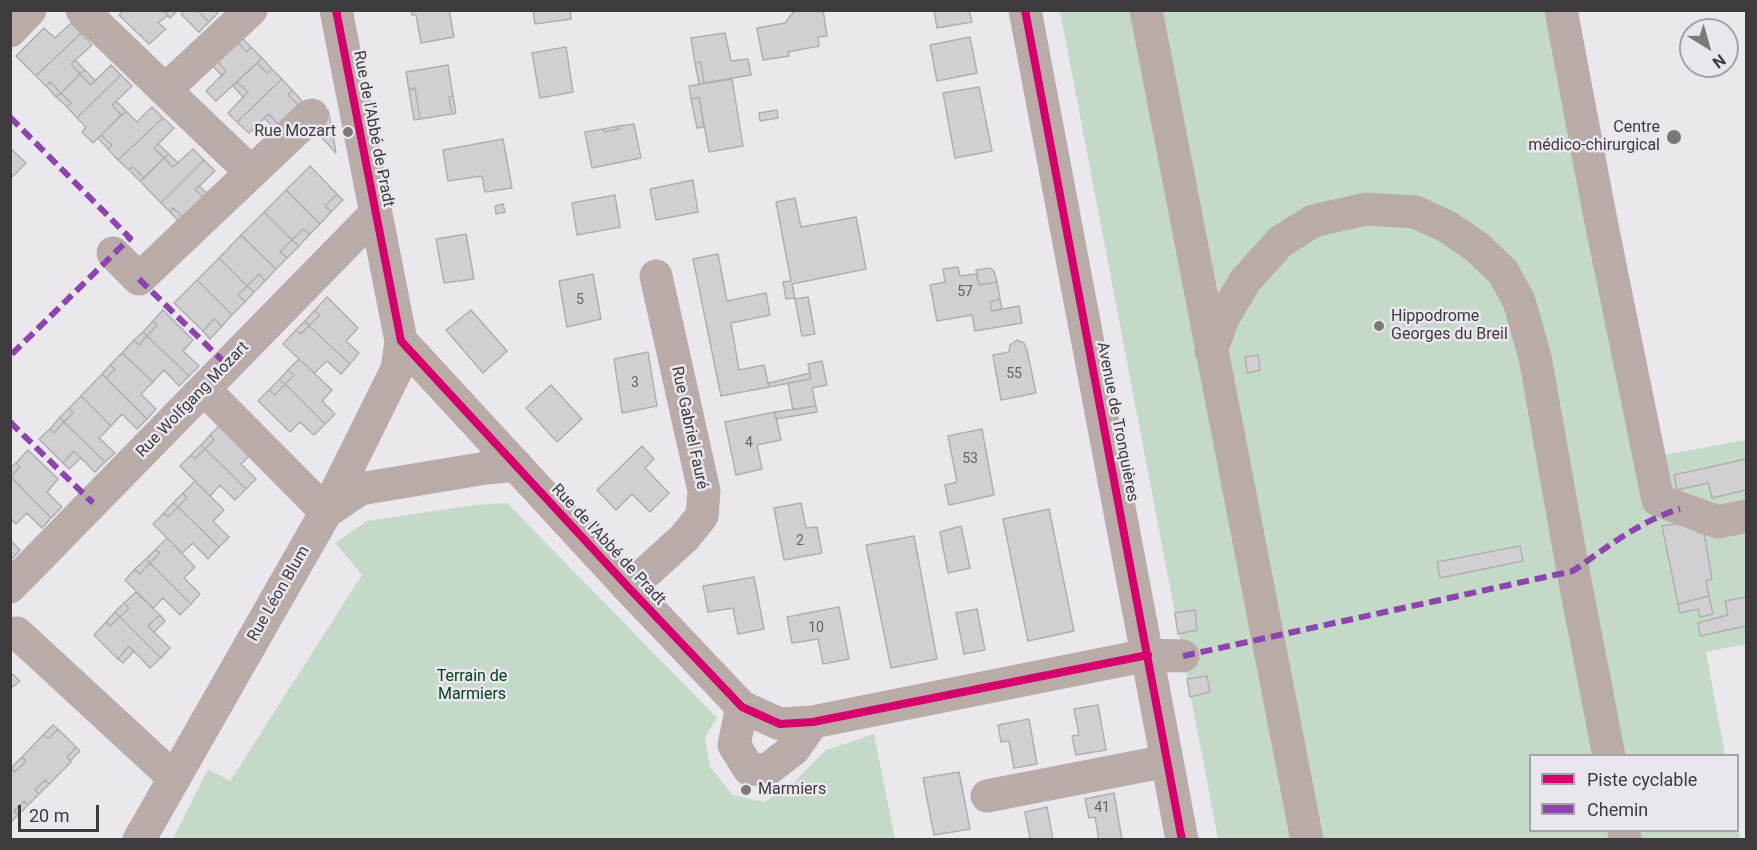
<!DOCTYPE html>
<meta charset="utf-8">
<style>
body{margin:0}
#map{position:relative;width:1757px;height:850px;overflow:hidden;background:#eae8ec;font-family:Roboto,sans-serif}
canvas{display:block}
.frame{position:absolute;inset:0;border:12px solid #3d3b3e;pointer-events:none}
.legend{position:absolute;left:1529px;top:754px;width:210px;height:78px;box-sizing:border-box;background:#eae6ee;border:2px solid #a5a2a8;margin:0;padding:8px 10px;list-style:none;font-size:18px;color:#3d3b3e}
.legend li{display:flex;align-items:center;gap:12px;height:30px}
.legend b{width:30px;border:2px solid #a5a2a8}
.north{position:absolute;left:1679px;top:18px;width:60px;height:60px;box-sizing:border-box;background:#eae6ee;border:2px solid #a5a2a8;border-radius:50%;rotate:143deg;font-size:16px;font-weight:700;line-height:24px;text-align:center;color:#3d3b3e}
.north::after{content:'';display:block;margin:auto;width:21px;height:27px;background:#7a787b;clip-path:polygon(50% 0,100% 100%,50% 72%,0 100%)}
.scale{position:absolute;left:18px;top:805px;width:81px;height:27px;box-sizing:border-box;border:3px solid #3d3b3e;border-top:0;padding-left:8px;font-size:18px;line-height:21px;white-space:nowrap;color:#3d3b3e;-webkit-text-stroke:4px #eae6ee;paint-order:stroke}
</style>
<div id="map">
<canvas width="1757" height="850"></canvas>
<div class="frame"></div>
<ul class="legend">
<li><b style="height:8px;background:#d6006c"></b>Piste cyclable</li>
<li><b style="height:8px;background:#8e44ad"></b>Chemin</li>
</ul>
<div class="north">N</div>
<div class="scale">20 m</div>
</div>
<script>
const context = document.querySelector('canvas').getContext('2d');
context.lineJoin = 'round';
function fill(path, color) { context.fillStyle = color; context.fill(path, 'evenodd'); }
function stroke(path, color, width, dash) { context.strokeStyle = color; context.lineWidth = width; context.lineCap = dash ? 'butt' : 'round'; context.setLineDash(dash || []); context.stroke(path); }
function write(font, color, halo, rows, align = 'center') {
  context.font = font + ' Roboto,sans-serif'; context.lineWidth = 5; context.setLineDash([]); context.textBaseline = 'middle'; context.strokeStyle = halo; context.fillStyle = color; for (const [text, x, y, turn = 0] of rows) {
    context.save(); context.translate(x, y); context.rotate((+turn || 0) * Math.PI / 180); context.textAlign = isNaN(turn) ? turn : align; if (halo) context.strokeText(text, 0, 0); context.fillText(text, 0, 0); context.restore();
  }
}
fill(new Path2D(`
 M1060,11H1578L1663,455L1746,440V644L1706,652L1725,755L1530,756V830H1738V824L1740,839H1218Z
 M507,503L717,718L705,737L710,767L733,795L764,802L790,786L826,750L874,734L895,839H173L208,769L230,781L362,575L335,543L367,521L475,505Z`), '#c5d9c9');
const building = new Path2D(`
 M124,10H163L168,15L158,23L166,29L149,44L119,15Z
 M163,10H178L170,18Z
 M185,10H197L209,22L199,32L181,14Z
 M197,10H215L218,13L209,22Z
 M411,10H449L454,37L421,43L416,15H412Z
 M533,10H570L571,19L535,24Z
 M795,10H823L827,36L818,37L819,46L788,52L789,56L763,60L757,28L785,23Z
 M934,10H969L972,22L937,28Z
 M71,23L81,33L36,76L16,56L44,28L55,38Z
 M81,33L92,45L71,64L80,74L61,93L50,82L46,86L36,76Z
 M725,33L731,61L748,59L751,75L704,83L701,62L695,63L691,38Z
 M970,37L977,73L937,81L930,45Z
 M242,38L251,47L247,52L237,42Z
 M237,42L247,52L251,47L262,58L216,101L206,91L226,71L217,61Z
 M566,47L573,92L540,98L532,53Z
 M262,58L272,69L267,73L257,63Z
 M75,60L85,70L80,74L71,64Z
 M217,61L226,71L222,76L212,65Z
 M701,62L704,83L699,84L695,63Z
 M257,63L267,73L272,69L282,79L237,122L228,113L248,92L237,82Z
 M111,65L121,75L77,118L67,107L71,103L61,93L80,74L91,85Z
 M448,65L453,96L449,97L452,114L420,119L415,88L409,90L406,72Z
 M85,70L95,80L91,85L80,74Z
 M121,75L132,86L112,105L121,115L93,143L82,132L86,127L77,118Z
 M282,79L292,90L288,95L298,105L278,124L269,114L249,133L237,122Z
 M732,79L743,146L709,152L699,97L691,99L689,86Z
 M50,82L61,93L56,97L46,86Z
 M237,82L248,92L243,97L233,86Z
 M979,87L992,151L955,158L943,93Z
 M415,88L420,119L414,120L409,90Z
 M292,90L302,101L298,105L288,95Z
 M61,93L71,103L67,107L56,97Z
 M453,96L456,113L452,114L449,97Z
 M699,97L704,127L697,128L691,99Z
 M116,101L126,111L121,115L112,105Z
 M152,107L163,118L118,160L108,149L112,145L101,135L126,111L137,122Z
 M328,110L332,130L320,118Z
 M777,110L778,118L760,121L759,113Z
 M269,114L278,124L274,128L264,118Z
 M163,118L174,128L154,148L164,158L144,178L133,167L129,170L118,160Z
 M320,118L332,130L323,139L311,127Z
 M634,124L641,158L592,168L585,132L603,129L604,132L620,129L619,126Z
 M619,126L620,129L604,132L603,129Z
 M332,130L336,153L323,139Z
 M101,135L112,145L108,149L98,138Z
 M503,139L512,188L485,192L482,176L448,181L443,150Z
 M158,144L169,154L164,158L154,148Z
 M10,148L26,163L10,179Z
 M193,149L204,160L161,203L140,181L164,158L173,167Z
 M169,154L178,163L173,167L164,158Z
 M204,160L215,171L195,190L204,198L184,218L173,208L170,212L161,203Z
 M310,166L337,194L325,206L331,212L320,224L286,190Z
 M133,167L144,178L140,181L129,170Z
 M693,180L698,212L656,220L650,189Z
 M199,186L208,194L204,198L195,190Z
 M286,190L320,224L310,234L303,229L292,240L264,212Z
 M337,194L343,200L331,212L325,206Z
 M615,195L620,227L577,235L572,203Z
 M795,198L801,227L856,217L866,269L792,284L795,298L786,299L783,282L791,281L776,202Z
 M503,204L505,212L496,214L495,206Z
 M173,208L184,218L179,222L170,212Z
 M264,212L292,240L280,252L287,258L276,269L241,235Z
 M303,229L310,234L299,246L292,240Z
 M466,234L474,279L444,283L436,239Z
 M241,235L276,269L265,281L259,274L247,286L219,258Z
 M292,240L299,246L287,258L280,252Z
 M718,254L727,301L766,293L770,315L731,323L739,370L764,365L769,387L721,396L693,259Z
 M219,258L247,286L238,295L245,302L232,315L197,280Z
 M958,267L960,276L976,274L979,285L997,282L1000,299L990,302L992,311L1019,306L1022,323L975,331L972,315L937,321L930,285L945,282L943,269Z
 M990,268L994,271L997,282L979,285L976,270Z
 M259,274L265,281L254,292L247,286Z
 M593,274L601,319L567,327L559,281Z
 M197,280L232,315L222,326L214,319L203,331L174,303Z
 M247,286L254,292L245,302L238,295Z
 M327,297L358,328L346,341L359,353L350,364L309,326L320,315L314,311Z
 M808,297L815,334L802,336L795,299Z
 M1000,299L1002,309L992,311L990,302Z
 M163,310L193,340L183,351L199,366L189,376L147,336L157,325L153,321Z
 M471,310L507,351L483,373L446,330Z
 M314,311L320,315L309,326L305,321Z
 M214,319L222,326L210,339L203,331Z
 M153,321L157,325L147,336L143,332Z
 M305,321L309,326L301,334L296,330Z
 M309,326L350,364L341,374L327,361L314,373L283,344L296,330L301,334Z
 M143,332L147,336L139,345L134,340Z
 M147,336L189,376L179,386L164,370L153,382L122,353L134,340L139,345Z
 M1017,340L1024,343L1027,350L1036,393L1001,400L993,355L1009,352L1010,345Z
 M648,352L657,406L622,413L614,359Z
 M122,353L153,382L141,394L156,409L147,419L106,378L115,369L110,365Z
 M1258,355L1260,370L1247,373L1245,357Z
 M299,359L332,390L322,401L335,414L325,424L285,384L294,375L288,370Z
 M822,361L827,385L812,388L816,406L793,410L788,383L811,379L808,364Z
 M110,365L115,369L106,378L102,374Z
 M288,370L294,375L285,384L279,380Z
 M810,373L811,379L769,387V383Z
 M102,374L147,419L137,429L122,414L111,426L81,396Z
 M279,380L285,384L275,395L269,390Z
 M285,384L325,424L314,435L300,422L290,432L258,401L269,390L275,395Z
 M551,385L582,419L557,442L526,408Z
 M81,396L111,426L99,438L115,453L105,462L64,422L73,413L69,408Z
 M816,406L817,412L776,419L775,412Z
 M69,408L73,413L64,422L60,417Z
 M775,412L781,440L757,445L762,469L736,475L725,422Z
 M60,417L64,422L54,433L50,429Z
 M64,422L105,462L95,472L74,451L63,463L39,439L50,429L54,433Z
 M223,422L252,453L241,464L256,479L246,489L205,449L214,440L210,435Z
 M982,429L994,495L949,505L945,485L957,482L948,436Z
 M210,435L214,440L205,449L201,445Z
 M201,445L205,449L195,459L191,455Z
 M642,446L654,459L645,468L669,493L650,512L632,494L616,510L597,490Z
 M205,449L246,489L235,500L220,485L210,496L180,466L191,455L195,459Z
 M28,450L58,479L47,492L62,507L51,518L11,477L20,467L16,463Z
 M74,451L81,458L69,469L63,463Z
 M1746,459V490L1712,498L1708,483L1677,490L1674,475Z
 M16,463L20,467L11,477L10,468Z
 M11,477L51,518L42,528L27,513L16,524L10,518Z
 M195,481L224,510L213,521L229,537L219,547L178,507L187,498L183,493Z
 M183,493L187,498L178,507L173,503Z
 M173,503L178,507L168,517L164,513Z
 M801,503L806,528L817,527L822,553L784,560L774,508Z
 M178,507L219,547L208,559L193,543L182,553L153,524L164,513L168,517Z
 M1049,509L1074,631L1028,641L1003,519Z
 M1696,521L1698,533H1704L1712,579L1706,581L1709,596L1678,604L1662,526Z
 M961,526L970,568L948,573L940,532Z
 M914,536L937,659L891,668L866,545Z
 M167,538L195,567L184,578L200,594L191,604L150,563L160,553L155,550Z
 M10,540L20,550L11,560H10Z
 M1520,546L1523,561L1440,578L1437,562Z
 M155,550L160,553L150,563L146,559Z
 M146,559L150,563L139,574L135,569Z
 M150,563L191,604L180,615L163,598L153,608L125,580L135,569L139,574Z
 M754,577L764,629L738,634L733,608L708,612L703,586Z
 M136,592L160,615L148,626L170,648L161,658L120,617L129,608L124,603Z
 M1709,596L1713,614L1700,617L1698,609L1680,613L1678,604Z
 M1746,597V626L1700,636L1698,623L1728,615L1725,601Z
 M124,603L129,608L120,617L115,612Z
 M839,607L849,659L823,664L818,639L792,643L787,617Z
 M977,609L985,650L964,654L956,613Z
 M1195,610L1197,630L1178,634L1175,613Z
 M115,612L120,617L110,626L106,622Z
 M160,615L165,621L154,632L148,626Z
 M120,617L161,658L150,668L129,646L118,659L94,635L106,622L110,626Z
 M129,646L134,651L123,663L118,659Z
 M10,672L20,681L10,689Z
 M1207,676L1210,692L1190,697L1187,679Z
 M1098,705L1106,750L1076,755L1072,736L1079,735L1074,709Z
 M1029,719L1037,764L1014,768L1009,741L1001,742L998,725Z
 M53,725L58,729L48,739L43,735Z
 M58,729L76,747L67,757L71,762L49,784L45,780L35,790L39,794L28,805L24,801L14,811L18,815L10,823V768L15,772L26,761L22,757L43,735L48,739Z
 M76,747L80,751L70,761L67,757Z
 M22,757L26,761L15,772L11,768Z
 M959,772L970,829L934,835L923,778Z
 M45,780L49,784L39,794L35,790Z
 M1114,793L1122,840H1099L1095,817L1089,818L1085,799Z
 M24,801L28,805L18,815L14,811Z
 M1047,807L1053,840H1024L1030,838L1025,812Z`);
fill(building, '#d2cfd2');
stroke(building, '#b1aeb1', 1.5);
stroke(new Path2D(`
 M82,10L165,90L251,10
 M336,10L401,341L629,588L742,707L780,724L813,722L1148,655L1183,656
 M1025,10L1182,840
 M1146,10L1307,840
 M1561,10L1599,212L1658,500L1718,522L1746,516
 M10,31L30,10
 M165,90L250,171
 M113,253L139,279L312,115
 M1211,351L1223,318L1245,281L1280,242L1313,221L1366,209L1415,212L1446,226L1477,247L1503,272L1519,301L1535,357L1573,571L1609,756
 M204,389L326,512L360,489L486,468L516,465
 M10,587L375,214
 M629,588L684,538L702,516L704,491L656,276
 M17,633L173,777
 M742,707L734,745L749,769L767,770L794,749L813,722
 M987,796L1167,761
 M1624,830L1625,840
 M139,840L326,512L397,369L401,341`), '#b8aba8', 33);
stroke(new Path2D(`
 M10,117L130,238L10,356
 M139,279L227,365
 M10,422L93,503
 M1183,656L1573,571C1606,548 1641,520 1680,509`), '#8e44ad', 6, [12, 6]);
stroke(new Path2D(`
 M336,10L401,341L629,588L742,707L780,724L813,722L1148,655
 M1025,10L1182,840`), '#d6006c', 8);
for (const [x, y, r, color] of [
 [348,132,6,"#7a787b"],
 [1674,137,8,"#7a787b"],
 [1379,326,6,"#7a787b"],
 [746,790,6,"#7a787b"]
]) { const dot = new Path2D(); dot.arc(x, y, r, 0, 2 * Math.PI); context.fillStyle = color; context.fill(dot); stroke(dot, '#eae6ee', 2); }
write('14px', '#646264', null, [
 ["57",965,292],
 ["5",580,300],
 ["55",1014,374],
 ["3",635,383],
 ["4",749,443],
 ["53",970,459],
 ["2",800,541],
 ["10",816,628],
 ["41",1102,808]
]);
write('16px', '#3d3b3e', '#eae6ee', [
 ["Centre",1660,128],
 ["médico-chirurgical",1660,146],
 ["Rue Mozart",336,132],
 ["Hippodrome",1391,317,"left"],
 ["Georges du Breil",1391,335,"left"],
 ["Marmiers",758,790,"left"]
], 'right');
write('16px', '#3d3b3e', '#eae6ee', [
 ["Rue de l'Abbé de Pradt",373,129,79],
 ["Rue Wolfgang Mozart",193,400,-46],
 ["Avenue de Tronquières",1117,422,79],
 ["Rue Gabriel Fauré",689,428,78],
 ["Rue de l'Abbé de Pradt",608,545,47],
 ["Rue Léon Blum",279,594,-60]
]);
write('16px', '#02451c', '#eae6ee', [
 ["Terrain de",472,677],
 ["Marmiers",472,695]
]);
</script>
